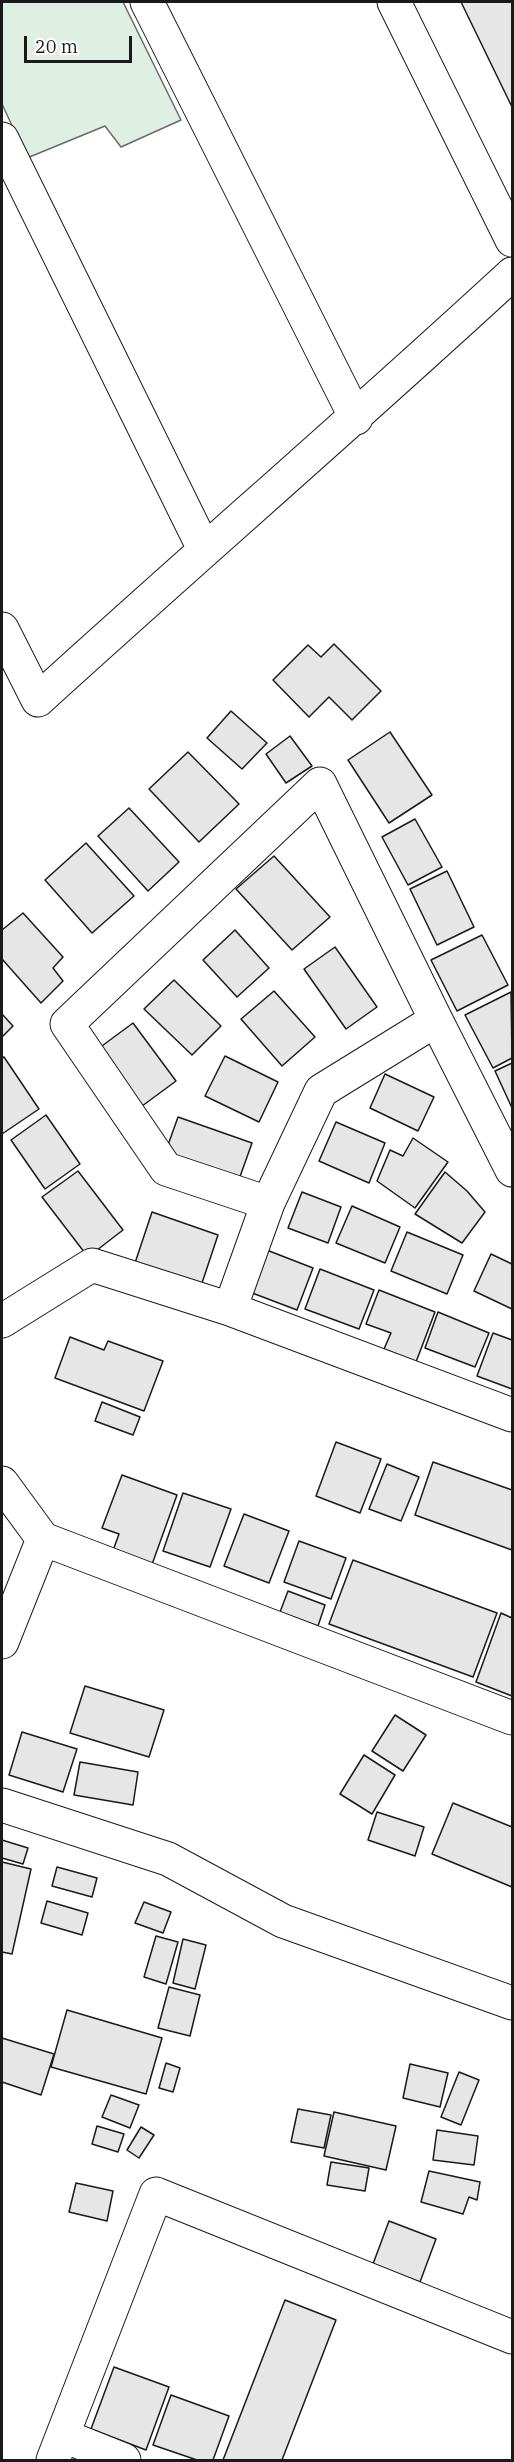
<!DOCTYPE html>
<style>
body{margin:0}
#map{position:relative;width:514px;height:2462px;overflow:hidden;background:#fff;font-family:"IBM Plex Serif",serif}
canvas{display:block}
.frame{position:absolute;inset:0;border:3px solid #1a1a1a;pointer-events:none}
.scale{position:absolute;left:24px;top:36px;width:108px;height:27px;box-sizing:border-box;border:3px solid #1a1a1a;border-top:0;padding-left:8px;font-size:18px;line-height:21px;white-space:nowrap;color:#1a1a1a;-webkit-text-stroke:4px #fff;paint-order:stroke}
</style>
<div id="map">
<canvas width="514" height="2462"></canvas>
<div class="frame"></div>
<div class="scale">20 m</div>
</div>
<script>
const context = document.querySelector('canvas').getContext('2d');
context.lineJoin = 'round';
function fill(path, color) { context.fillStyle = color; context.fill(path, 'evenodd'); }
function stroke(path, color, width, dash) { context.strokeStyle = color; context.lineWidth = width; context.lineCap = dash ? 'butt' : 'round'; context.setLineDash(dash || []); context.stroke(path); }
const green = new Path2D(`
 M2,2H123L181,120L121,147L105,126L27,158L2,104Z`);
fill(green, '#e0efe3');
stroke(green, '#6a6a6a', 1.5);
const building = new Path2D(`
 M461,2H512V107Z
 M334,644L381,691L352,720L329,697L309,717L273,680L308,645L321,657Z
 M231,711L267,743L242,769L207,738Z
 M390,732L432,795L389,823L348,760Z
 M290,736L312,766L286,783L266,754Z
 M188,752L239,804L199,842L149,789Z
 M129,808L179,862L148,891L98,836Z
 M415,819L442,867L408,885L382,837Z
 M86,843L134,896L92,933L45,880Z
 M274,856L330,917L292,950L236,889Z
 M447,871L474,927L437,945L410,889Z
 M23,913L63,957L53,968L63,981L41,1003L2,959V930Z
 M235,930L269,968L237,997L203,960Z
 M482,935L508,985L457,1011L431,960Z
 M335,947L377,1007L346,1029L304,969Z
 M174,980L221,1026L192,1055L144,1009Z
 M274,991L315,1037L282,1066L241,1019Z
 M511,992L512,1058L493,1068L465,1015Z
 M2,1014L13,1026L2,1037Z
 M133,1023L176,1081L134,1112L91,1054Z
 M225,1056L278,1082L259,1122L205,1096Z
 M4,1057L39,1109L2,1134V1058Z
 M512,1063V1108L495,1071Z
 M385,1074L434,1097L418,1131L370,1108Z
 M46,1115L80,1164L45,1189L11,1140Z
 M178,1117L252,1143L237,1185L163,1159Z
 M336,1122L385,1143L369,1183L319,1161Z
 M413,1138L448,1162L415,1208L377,1181L390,1150L403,1156Z
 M78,1171L123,1230L88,1257L42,1197Z
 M445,1172L467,1191L485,1212L462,1243L415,1214Z
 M302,1192L341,1207L328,1243L288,1228Z
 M352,1206L400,1227L385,1263L336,1243Z
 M152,1212L218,1235L200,1289L134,1266Z
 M407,1232L463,1255L447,1294L391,1271Z
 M264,1249L313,1268L297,1310L247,1291Z
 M491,1254L512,1264V1309L474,1291Z
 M320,1269L374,1290L359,1329L305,1309Z
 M379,1290L435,1312L416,1362L384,1349L391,1333L366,1324Z
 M438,1312L489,1333L475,1367L425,1348Z
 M493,1333L512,1340V1389L477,1376Z
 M70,1337L104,1350L108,1341L163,1361L144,1411L55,1378Z
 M102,1402L140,1417L133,1435L95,1421Z
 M336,1442L381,1459L360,1513L316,1496Z
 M433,1462L512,1490V1550L415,1515Z
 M387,1464L419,1477L401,1521L369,1509Z
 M122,1475L177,1495L150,1570L111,1556L119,1534L102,1528Z
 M183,1493L231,1509L210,1567L163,1551Z
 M244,1514L289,1531L269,1583L224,1566Z
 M299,1541L346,1558L331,1599L284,1582Z
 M353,1560L497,1613L473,1677L329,1624Z
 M288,1591L325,1605L318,1626L280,1612Z
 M501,1613L512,1618V1696L476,1682Z
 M85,1686L164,1710L149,1757L70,1733Z
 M395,1715L426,1735L403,1771L372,1751Z
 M22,1732L77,1749L63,1792L9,1775Z
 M364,1755L395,1775L372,1814L340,1794Z
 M80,1762L138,1772L133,1805L74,1795Z
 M453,1803L512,1827V1887L432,1854Z
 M377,1812L424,1827L415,1856L368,1840Z
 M2,1840L28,1848L23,1864L2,1858Z
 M2,1862L31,1869L12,1954L2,1952Z
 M57,1867L97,1878L92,1897L52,1886Z
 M47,1901L88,1913L82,1935L41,1923Z
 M144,1902L171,1912L163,1933L135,1923Z
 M156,1936L178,1942L166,1984L144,1977Z
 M183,1939L206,1945L195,1989L173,1983Z
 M169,1987L200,1995L190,2036L158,2028Z
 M67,2010L162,2038L146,2094L51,2067Z
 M2,2038L54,2054L41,2095L2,2082Z
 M166,2063L180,2068L173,2092L159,2088Z
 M410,2064L448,2073L440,2107L403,2098Z
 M459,2072L479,2080L461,2125L441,2117Z
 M111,2095L139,2105L130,2128L102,2117Z
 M298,2109L331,2115L324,2148L291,2142Z
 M334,2112L396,2126L386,2170L324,2156Z
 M97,2126L124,2134L118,2152L92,2144Z
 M141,2127L154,2135L139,2158L127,2150Z
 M437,2130L478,2136L474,2165L433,2160Z
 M331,2162L369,2168L365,2191L327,2185Z
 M429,2171L480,2182L477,2200L469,2197L463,2214L421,2202Z
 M76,2183L113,2191L107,2221L69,2212Z
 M389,2221L436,2239L420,2282L373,2264Z
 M285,2300L336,2320L282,2460H223Z
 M114,2367L169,2387L146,2450L91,2429Z
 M171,2395L229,2416L213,2460H197L153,2445Z`);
fill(building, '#e6e6e6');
stroke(building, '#1a1a1a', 1.5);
const minor = new Path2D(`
 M147,2L356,418
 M394,2L512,240
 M2,139L204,549
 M2,629L38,700C195,557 356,418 512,274
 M436,1020L512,1170
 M230,1309L268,1203L321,1091L436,1020L320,784L67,1024L166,1169L268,1203
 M2,1321L92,1265L230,1309L512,1415
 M2,1483L43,1539L512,1718
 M2,1642L43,1539
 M2,1805L168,1859L283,1921L512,2003
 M64,2436L124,2460
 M53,2460L156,2194L512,2337`);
stroke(minor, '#1a1a1a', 35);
stroke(minor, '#fff', 33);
</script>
